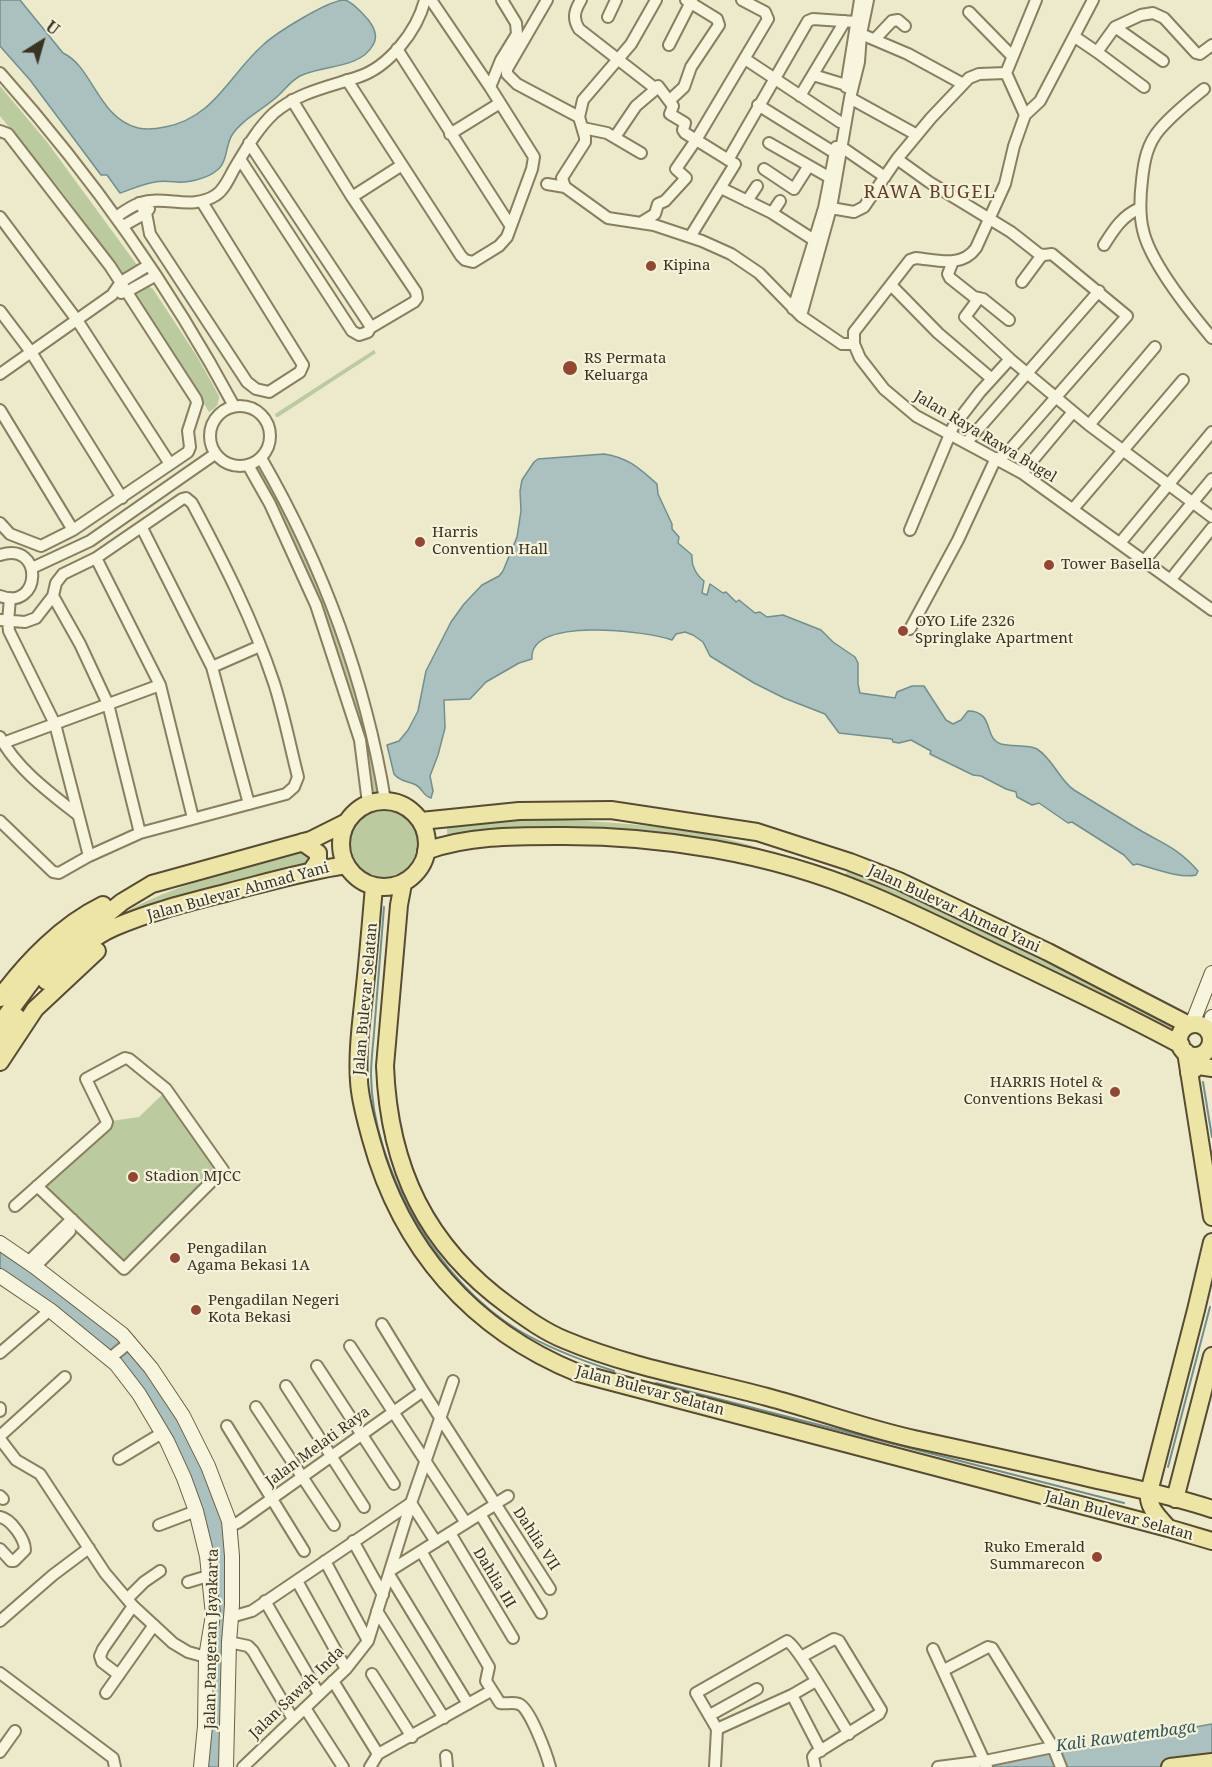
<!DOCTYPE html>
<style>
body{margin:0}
#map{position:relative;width:1212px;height:1767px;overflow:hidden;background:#eceaca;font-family:"Noto Serif",serif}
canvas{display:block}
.north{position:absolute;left:12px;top:12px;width:60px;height:60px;-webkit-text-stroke:4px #f4f2da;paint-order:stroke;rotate:37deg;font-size:16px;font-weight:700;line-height:24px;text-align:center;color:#3a3322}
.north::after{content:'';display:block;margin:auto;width:21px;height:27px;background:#3a3322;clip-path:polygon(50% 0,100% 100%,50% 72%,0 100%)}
</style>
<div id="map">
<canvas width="1212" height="1767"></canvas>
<div class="north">U</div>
</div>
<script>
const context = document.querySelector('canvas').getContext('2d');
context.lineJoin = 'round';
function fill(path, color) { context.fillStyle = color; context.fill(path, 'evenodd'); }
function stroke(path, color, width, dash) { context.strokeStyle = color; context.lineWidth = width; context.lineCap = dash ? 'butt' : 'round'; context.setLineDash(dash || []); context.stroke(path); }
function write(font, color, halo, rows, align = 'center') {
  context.font = font + ' "Noto Serif",serif'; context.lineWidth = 4.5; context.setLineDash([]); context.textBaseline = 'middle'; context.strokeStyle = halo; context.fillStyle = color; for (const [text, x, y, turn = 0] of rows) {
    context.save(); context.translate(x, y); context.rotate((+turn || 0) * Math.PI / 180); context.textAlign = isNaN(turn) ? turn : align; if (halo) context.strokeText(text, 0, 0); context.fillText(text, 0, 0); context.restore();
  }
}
fill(new Path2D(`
 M0,86L47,142L137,265L138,269L124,279L66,197L0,116Z
 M148,286L153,289L198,358L219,396C219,405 216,408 209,412L136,294Z
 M374,350L376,353L278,417H276L275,414Z
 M261,458L339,623L385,800L368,803L364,764L330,644L248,465Z
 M348 842a35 35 0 1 1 70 0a35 35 0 1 1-70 0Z
 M545,819C625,823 700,826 777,854V857L597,829L543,828L452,837L447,834V828L455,825Z
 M308,850L313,852L311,865L100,927C164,885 235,870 308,850Z
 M847,871C960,914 1066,972 1174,1025L1175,1031L1172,1033L844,879Z
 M166,1091L221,1170L124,1264L45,1184L111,1121L139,1117Z`), '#bcca9f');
const water = new Path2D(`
 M0,0H20L63,53C93,67 98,118 138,128C146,130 156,129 165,127C214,118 229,75 263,45C276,33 328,0 345,0C352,2 358,9 363,14C371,22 380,34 373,45C360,69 322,65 300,76C291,81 287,87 280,94C266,108 243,118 232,135C225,146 228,163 216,171C208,178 188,183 177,182C169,182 163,180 155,182C143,184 132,189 120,193L107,175H101L30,80L0,46Z
 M604,454C629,458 639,468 657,484L658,494L672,524V529L679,537L678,543L692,555C691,565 696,575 704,581L702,593L707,595L710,584L723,593L726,592L736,602L739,600L755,613L760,612L767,617L783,615L821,630L833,642L855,657L858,663V684L860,693L895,698L897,692L912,686H924L946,720L953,724L961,720L968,711C995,711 983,738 1001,744C1012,747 1028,744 1037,749C1053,759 1060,781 1074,790C1095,803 1117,816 1138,829C1163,844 1177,847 1198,871L1196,875C1180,879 1153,868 1137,864L1133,865L1124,855L1072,822L1068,823L1039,803L1032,805L1017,797L1016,792L1006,789L981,776L973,775L930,754L931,751L911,740L899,743L893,742L892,739L839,733L825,714L784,698L754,683L710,656L703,642L693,635L685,632L676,634L672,640C647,631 528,616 532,659L519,663L486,682L470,699L444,700L445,728L438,755L430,776L433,791L431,798C423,796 423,789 416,785C408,781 400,782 394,774L387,745L399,741L408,730L418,711L426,671L451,622L464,604L482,585L499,576L503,571L517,537L521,511L520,491L522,480L534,462L538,459Z
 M0,1243L35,1267L151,1368L229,1521L226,1767H201L212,1624L196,1511L126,1376L0,1276Z
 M1212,1724V1762L1170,1767H938L1056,1752Z`);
fill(water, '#abc1bf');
stroke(water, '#718f8e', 1.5);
stroke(new Path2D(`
 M384,907C381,945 378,983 375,1020C374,1038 371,1057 371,1075C372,1168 438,1282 518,1330C548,1348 580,1360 614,1371
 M1203,1082L1212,1137
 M656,1383L1124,1503
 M1168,1467L1210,1307`), '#718f8e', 2);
const street = new Path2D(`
 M547,0L507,69V74L517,84L579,117
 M581,0C575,10 572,18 579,29L656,89L658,86L673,106L670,114L685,123L683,130L685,133L735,164L690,237
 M656,0L631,44L583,100L579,117L585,137V142L562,178L565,187L608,218L654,225L702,241L731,254L759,273L801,316L842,344H854
 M1036,0L1006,73L1025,115L1014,146L1005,184L976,248C962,268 937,260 916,258L910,260L854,332V344L860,358L884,389L916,416L1022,473L1212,610
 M969,12L1012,56
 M608,17L616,0
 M1115,27L1163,61
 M861,34L908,54L963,84
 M1075,37L1097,52L1115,27L1141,15L1153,13L1164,18L1196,53L1200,54L1212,45
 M875,39L892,21L898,20L905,26
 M669,45L692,0
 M397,49L510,225
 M1097,52L1144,87
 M745,59L840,122
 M0,73C90,174 170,287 234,406
 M813,75L846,85
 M347,80L461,256L465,260L473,262L499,246L507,237L532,169L534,157L490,87L431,0
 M490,87L501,60L517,34L516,23L502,0
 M846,87L860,0
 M1204,89C1189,101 1173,114 1160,129C1147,144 1144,161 1142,180C1140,197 1139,214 1143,230C1150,262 1191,313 1212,338
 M800,96L845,21
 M850,98L917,135
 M292,100L352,197L416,292L417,298L414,302L370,328
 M670,100L684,87L691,67L719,25L717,19L686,0
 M758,105L835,153
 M1025,115L1040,101L1093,0
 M583,128L607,133L641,153
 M0,131L8,134L110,266L196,399L197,403L188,431L190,447L188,452L73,530L41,546L10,534L0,523
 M450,134L500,103
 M615,137L636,106L656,89
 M769,143L834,180
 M843,148L885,177
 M240,159L352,331L359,335L368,332L370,328L369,324L249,143
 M897,159L929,182L1011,232L1039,254L1044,255L1052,254L1127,316L1007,453L998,459
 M728,160L808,21L813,19L856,22
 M764,169L794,189L808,167
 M547,184L565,187
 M721,188L772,213L814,240
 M352,197L402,165
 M747,201L757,186
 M139,203L146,213L150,234L247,382L256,389L269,392L300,372L303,365L202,202
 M831,208L854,212L864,207L897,159L931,118L969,78L979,74L1006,73
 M772,213L780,201
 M0,217L77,320L170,464
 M116,217C123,212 132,206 140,203C165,195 192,211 216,195C224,190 229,178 234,169C246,149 257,129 274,113C299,92 328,87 358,77C389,67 417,31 425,0
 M642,222L655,214L658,204L665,201L686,178L676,169L696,140L768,19L765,12L742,0
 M123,226L146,213L149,209
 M1104,245C1114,229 1122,216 1140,208
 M953,261L948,274L950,278L974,297L983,299L1009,320
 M1022,282L1042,255
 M891,285L938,333L992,379
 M121,293L128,291L155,276
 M979,298L965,317L1010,359L1089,425L1212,517
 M793,309L824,208L836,147
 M0,311L31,352L122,498
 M801,316L831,208L850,98L859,62L861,34L868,0
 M0,374L112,295L121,282L149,265
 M210 436a30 30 0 1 1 60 0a30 30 0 1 1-60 0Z
 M0,410L73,530
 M1089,425L1155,347
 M967,442L1099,291
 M261,458C322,564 365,679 385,800
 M248,465L270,504L316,605L360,740L368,803
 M1022,473L1073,412
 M1073,509L1183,380
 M142,528L212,667L249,804
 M910,530L953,427L980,392L1010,359
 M1120,543L1212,432
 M0,555C45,541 41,612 0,596
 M96,558L160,685L193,818
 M1145,560L1212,479
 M32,568L90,541L215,454
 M1171,579L1212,528
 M53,596L80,644L108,704L140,833
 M10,598L8,622L9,631L55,724L89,856
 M0,620L25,622L36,618L53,596L56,583L63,574L96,558L182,499L186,498L192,503C223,561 253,620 274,683C284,714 290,746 298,777L294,787L286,794L140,833L89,856L59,873L53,872L0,821
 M910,629L958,540L996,458
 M212,667L260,646
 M0,737C16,768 50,793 78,815
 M3,743L160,685
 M15,1206L106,1125L107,1122L86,1079L125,1058L129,1059L166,1089L223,1170L124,1269L37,1186
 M28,1262L72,1219
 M35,1267L70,1231
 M382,1324L423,1391L550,1589
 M350,1346L466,1523
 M0,1353L50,1310
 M109,1359L130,1342
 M317,1366L394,1484
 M286,1386L364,1507
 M256,1407L334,1525
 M0,1408V1411
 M227,1426L304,1551
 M0,1436L65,1377
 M0,1439L16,1460L40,1474L105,1573L133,1606L173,1643L188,1652L206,1657
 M119,1459L162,1433
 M0,1496L3,1499
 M495,1504L508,1496
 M480,1514L541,1613
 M0,1517C11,1519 25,1539 25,1550L14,1561H11L0,1549
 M159,1525L196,1511
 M229,1527L239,1522L423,1391
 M450,1533L513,1638
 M353,1541L383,1595
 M421,1551L489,1667L486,1681L500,1703C506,1704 513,1702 519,1704C530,1708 547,1755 550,1767
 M325,1561L368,1641
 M391,1570L496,1504
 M390,1576L468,1704
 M297,1581L346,1669
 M188,1582L208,1576
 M127,1599L144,1582L160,1571
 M265,1601L319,1694
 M377,1611L444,1718
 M231,1617L252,1611L411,1503L436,1542
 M0,1621L53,1575L89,1548
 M229,1642L248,1646L253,1651L293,1719
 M933,1649L987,1767
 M801,1657L834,1639L839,1641L881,1710L879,1714L815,1754L813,1757L815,1767
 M944,1670L988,1647L992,1648L1053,1747L1061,1767
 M0,1673L113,1758L115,1767
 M372,1674L412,1737
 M119,1675L102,1662L100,1656L103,1649L133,1606
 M333,1681L378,1754
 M106,1693L154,1625
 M792,1695L821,1751
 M305,1708L343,1767
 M710,1715L757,1689
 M717,1729L792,1695L816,1681
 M0,1752L15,1731
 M446,1756L447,1767
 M243,1767L346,1669L368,1641L411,1503L453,1381
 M370,1767L378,1754L491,1691
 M715,1767L717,1729L696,1693L787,1641C798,1646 839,1719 849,1734
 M938,1767L985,1761L1053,1747`);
const secondary = new Path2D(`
 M1192,1024L1212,973
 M1208,1031L1212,1017
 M0,1243L35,1267L122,1334L151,1368L183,1416L208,1466L229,1521L232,1556V1605L229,1642L226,1767
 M0,1276L50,1310L116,1364L139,1394L167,1441L184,1478L196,1511L207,1556L213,1615L206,1657L205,1726L201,1767`);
const primary = new Path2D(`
 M341 844a43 43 0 1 1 86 0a43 43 0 1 1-86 0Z
 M421,821L519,811L611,810L757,832L850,862L899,881L1048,952L1189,1025
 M302,842L318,853V861L311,871
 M426,851C466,836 514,836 556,836C661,835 770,853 866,893C917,914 965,939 1014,962C1070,989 1126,1015 1181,1045
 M403,884L399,905L385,1066C389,1168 426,1246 509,1306C527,1319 545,1332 565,1340C629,1367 700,1379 767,1397C816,1410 864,1428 914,1439C974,1452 1034,1465 1093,1479C1133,1488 1174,1496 1212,1509
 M374,886C371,922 368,959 364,995C361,1023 357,1053 359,1081C360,1101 366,1120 371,1139C401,1249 472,1330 578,1373L1168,1528L1212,1541
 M46,981C65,961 89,938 115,927C152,911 190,902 229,892C268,882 306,871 346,865
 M0,998C26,962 62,925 103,905
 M0,1024L34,978L52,959L122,902L152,884L311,840L345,823
 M1179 1040a16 16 0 1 1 32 0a16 16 0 1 1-32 0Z
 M0,1041L17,1017
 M1186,1052L1212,1217
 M0,1062L35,1009L97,951
 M1189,1073L1199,1066L1212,1068
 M1175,1499L1212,1356
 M1168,1528C1158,1516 1147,1507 1149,1492L1196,1310L1212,1242
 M1170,1767L1212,1762`);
stroke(street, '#887e60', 14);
stroke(secondary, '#6a5f43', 16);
stroke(primary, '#574b33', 20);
stroke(street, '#f7f5de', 10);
stroke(secondary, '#f7f5de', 14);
stroke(primary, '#ece5a6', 16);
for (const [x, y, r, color] of [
 [651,266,6,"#934733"],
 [570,368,8,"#934733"],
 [420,542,6,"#934733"],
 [1049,565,6,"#934733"],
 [903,631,6,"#934733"],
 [1115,1092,6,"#934733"],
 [133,1177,6,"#934733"],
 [175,1258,6,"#934733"],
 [196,1310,6,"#934733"],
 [1097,1557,6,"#934733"]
]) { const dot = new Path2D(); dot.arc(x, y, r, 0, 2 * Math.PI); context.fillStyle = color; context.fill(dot); stroke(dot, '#f4f2da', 2); }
write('15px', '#3a3322', '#f4f2da', [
 ["Kipina",663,266],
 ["RS Permata",584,359],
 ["Keluarga",584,376],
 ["Harris",432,533],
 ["Convention Hall",432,550],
 ["Tower Basella",1061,565],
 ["OYO Life 2326",915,622],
 ["Springlake Apartment",915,639],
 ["HARRIS Hotel &",1103,1083,"right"],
 ["Conventions Bekasi",1103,1100,"right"],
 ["Stadion MJCC",145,1177],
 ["Pengadilan",187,1249],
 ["Agama Bekasi 1A",187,1266],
 ["Pengadilan Negeri",208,1301],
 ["Kota Bekasi",208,1318],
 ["Ruko Emerald",1085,1548,"right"],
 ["Summarecon",1085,1565,"right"]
], 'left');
write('15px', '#3a3322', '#f4f2da', [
 ["Jalan Raya Rawa Bugel",985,437,31],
 ["Jalan Bulevar Ahmad Yani",238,892,-15],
 ["Jalan Bulevar Ahmad Yani",954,909,25],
 ["Jalan Bulevar Selatan",366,999,-85],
 ["Jalan Bulevar Selatan",650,1391,15],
 ["Jalan Melati Raya",318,1447,-36],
 ["Jalan Bulevar Selatan",1119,1516,15],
 ["Dahlia VII",536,1539,57],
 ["Dahlia III",494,1578,59],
 ["Jalan Pangeran Jayakarta",212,1639,-89],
 ["Jalan Sawah Inda",297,1693,-44]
]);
write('italic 16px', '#325358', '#f4f2da', [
 ["Kali Rawatembaga",1126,1737,-8]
]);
context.letterSpacing = '1.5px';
write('18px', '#643f24', '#f4f2da', [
 ["RAWA BUGEL",930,193]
]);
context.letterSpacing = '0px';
</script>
